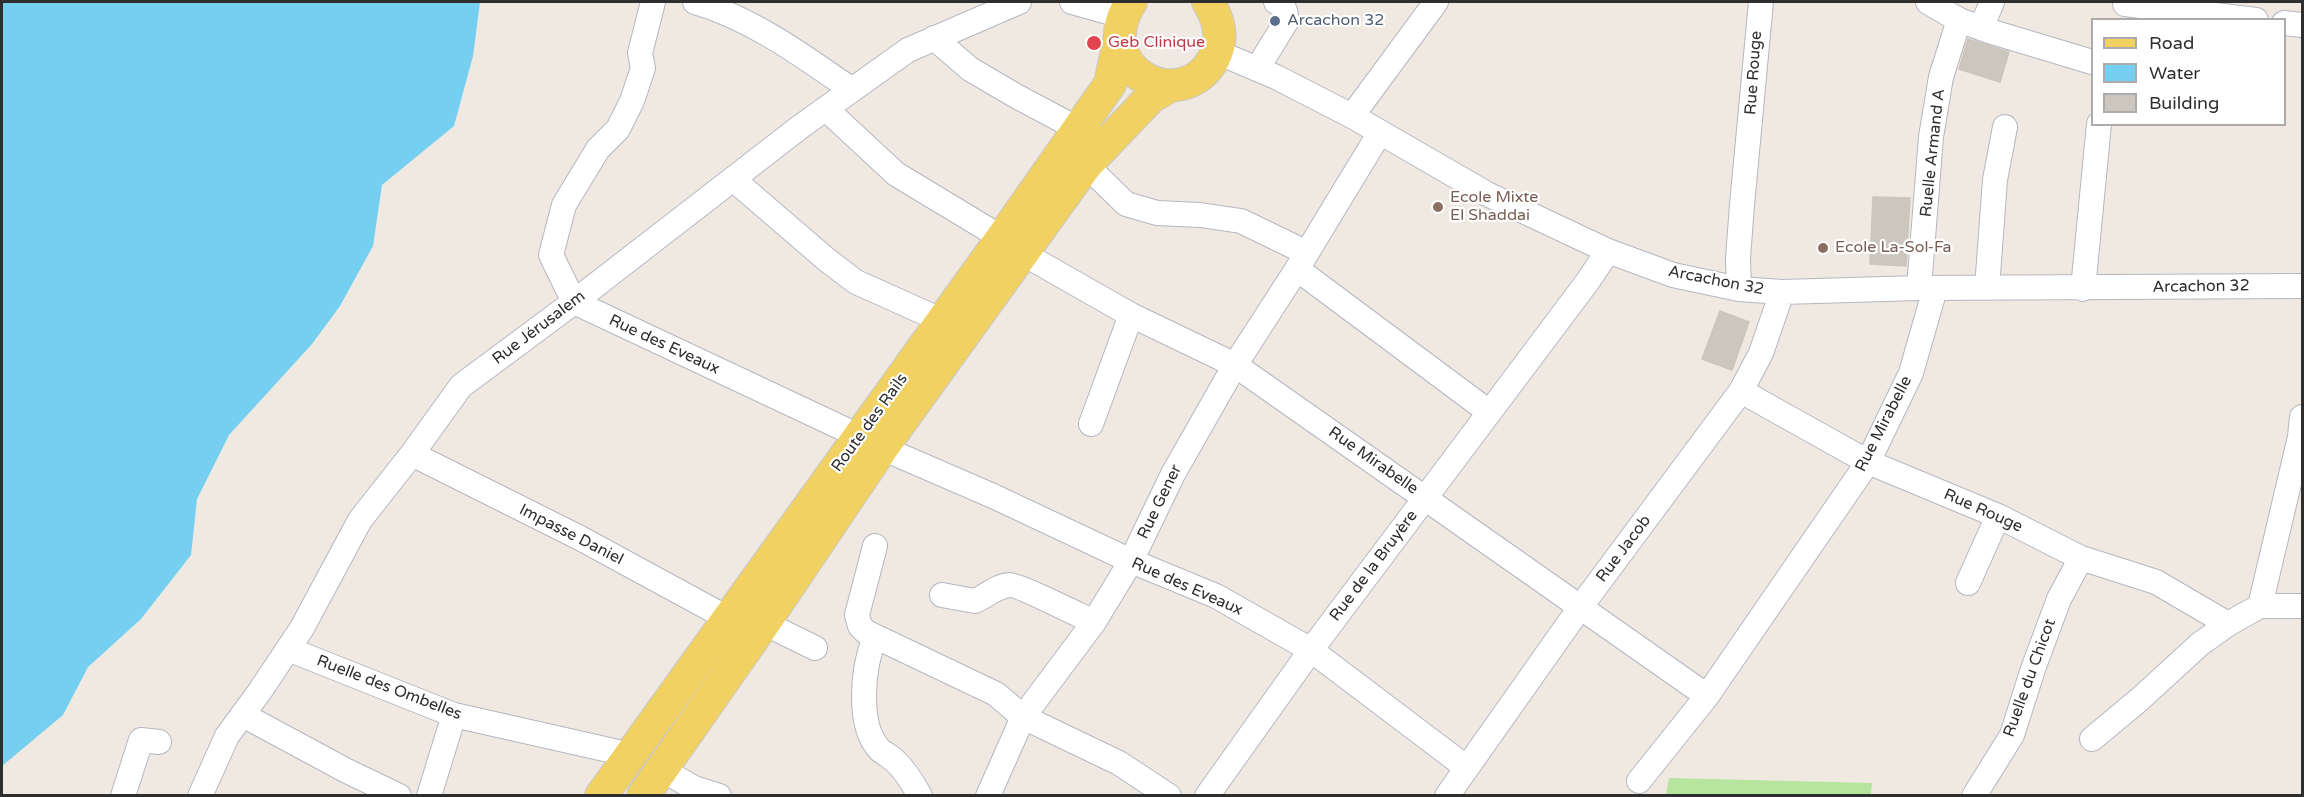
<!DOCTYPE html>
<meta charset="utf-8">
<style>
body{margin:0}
#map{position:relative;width:2304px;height:797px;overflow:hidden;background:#efe9e1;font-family:"Varela Round",sans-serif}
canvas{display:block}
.frame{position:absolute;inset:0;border:3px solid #2e2e2e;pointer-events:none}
.legend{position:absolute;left:2091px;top:18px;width:195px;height:108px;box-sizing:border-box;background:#fff;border:2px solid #ababab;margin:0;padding:8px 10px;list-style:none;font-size:18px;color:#2e2e2e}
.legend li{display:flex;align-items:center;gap:12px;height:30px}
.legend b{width:30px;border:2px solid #ababab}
</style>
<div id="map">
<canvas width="2304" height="797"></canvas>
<div class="frame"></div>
<ul class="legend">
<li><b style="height:8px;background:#f2d163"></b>Road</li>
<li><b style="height:16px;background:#75cff0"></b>Water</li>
<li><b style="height:16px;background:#cbc7bf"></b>Building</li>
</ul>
</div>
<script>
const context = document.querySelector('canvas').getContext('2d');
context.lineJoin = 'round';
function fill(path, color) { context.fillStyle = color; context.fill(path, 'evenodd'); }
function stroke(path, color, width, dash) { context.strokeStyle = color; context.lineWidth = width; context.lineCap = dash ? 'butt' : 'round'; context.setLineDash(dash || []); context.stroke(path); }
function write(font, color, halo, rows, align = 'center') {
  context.font = font + ' "Varela Round",sans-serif'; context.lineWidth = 4.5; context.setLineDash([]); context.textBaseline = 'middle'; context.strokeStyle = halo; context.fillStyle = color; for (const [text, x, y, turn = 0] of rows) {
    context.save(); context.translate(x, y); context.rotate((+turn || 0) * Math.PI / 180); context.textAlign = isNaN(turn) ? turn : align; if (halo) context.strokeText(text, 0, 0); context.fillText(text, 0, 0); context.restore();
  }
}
fill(new Path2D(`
 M1669,778L1872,783L1871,795H1666Z`), '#b6e59e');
fill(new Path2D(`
 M2,2H480L473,56L454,126L382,185L373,246L340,306L312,344L229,435L197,499L191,555L141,619L88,667L63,715L2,766Z`), '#75cff0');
const building = new Path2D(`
 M1968,39L2009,52L2000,82L1959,69Z
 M1873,197L1910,198L1906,266L1870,264Z
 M1720,311L1749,322L1732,370L1702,359Z`);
fill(building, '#cbc7bf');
stroke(building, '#cbc5ba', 1.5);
const minor = new Path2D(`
 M653,2L640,53L643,68L632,101L618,129L598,149L564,205L551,255L574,302L859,436
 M695,2C753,19 803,56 852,90
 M1072,2L1122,16
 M1928,2L1959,20L1989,31L2092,62
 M2125,4L2256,20
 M2284,23L2302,25
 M1981,28L1992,2
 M934,38L970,69L1016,96L1078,129
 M1217,52L1276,77L1352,116L1487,194L1608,251L1673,275L1739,289L1782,292L1919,288L2302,286
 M1257,69L1286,22C1287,12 1285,7 1276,2
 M826,109L896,174L1002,238
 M1352,116L1436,2
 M1379,134L1297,269L1489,412
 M1086,165L1126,204L1157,213L1200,215L1241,221L1307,253
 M734,180L827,260L856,282L943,321
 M1022,253L1131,315L1235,365L1707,696
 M1919,288L1931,137L1941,77L1959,20
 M1987,288L1995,180L2005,127
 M1739,289L1738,258L1742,205L1761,2
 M2083,289L2099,124
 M1741,391L1868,462L1998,516L2081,558L2156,582L2228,624
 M1091,424L1131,315
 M882,448L993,496L1131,561L1216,596L1311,650L1467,768
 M412,454L580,538L729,619
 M875,546L857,615L860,626L866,632L996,694L1023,717L1119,763L1169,796
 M1968,583L1998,516
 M942,595L975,601C986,596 997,586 1009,585C1017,584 1081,616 1094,622
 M2260,606L2300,437L2302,417
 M764,623L815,648
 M875,637C863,666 856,725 880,750C885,754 891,757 895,761C906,771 913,783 920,796
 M288,649L454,715L631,755
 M243,715L345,770L399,796
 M2092,739L2140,699L2200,644L2228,624L2260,606H2302
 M661,769L694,788L719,796
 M1639,781L1707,696L1868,462L1911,373L1935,289
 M123,796L141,740L159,742
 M200,796L227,736L260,691L302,628L360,520L412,454L461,386L574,302L800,127L908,50L1019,2
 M429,796L454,715
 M988,796L1023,717L1094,622L1131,561L1173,474L1235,365L1297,269
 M1207,796L1311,650L1588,281L1608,251
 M1447,796L1579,609L1741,391L1761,353L1782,292
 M1974,796L2012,735L2033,669L2059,599L2081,558`);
const major = new Path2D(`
 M1131,2C1088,70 1182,118 1214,58C1224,38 1219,19 1208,2
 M601,796L1002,238L1110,84L1119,41
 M643,796L764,623L882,448L1086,165L1151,97L1172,85`);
stroke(minor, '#b4b7c1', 26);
stroke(major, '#c9c9c9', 34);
stroke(minor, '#fff', 24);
stroke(major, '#f2d163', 32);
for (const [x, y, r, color] of [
 [1275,21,6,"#5c6f8a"],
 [1094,43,8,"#e0444e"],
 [1438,207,6,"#8d6e63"],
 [1823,248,6,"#8d6e63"]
]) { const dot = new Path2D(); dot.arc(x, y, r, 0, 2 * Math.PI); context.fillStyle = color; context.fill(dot); stroke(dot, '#fff', 2); }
write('16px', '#4e5e75', '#fff', [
 ["Arcachon 32",1287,21]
], 'left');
write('16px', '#be3a42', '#fff', [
 ["Geb Clinique",1108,43]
], 'left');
write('16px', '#2e2e2e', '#fff', [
 ["Rue Rouge",1754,73,-86],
 ["Ruelle Armand A",1933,153,-84],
 ["Arcachon 32",1716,281,11],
 ["Arcachon 32",2201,287,-1],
 ["Rue Jérusalem",539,328,-37],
 ["Rue des Eveaux",664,345,25],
 ["Route des Rails",870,423,-54],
 ["Rue Mirabelle",1884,424,-63],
 ["Rue Mirabelle",1373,461,35],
 ["Rue Gener",1160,502,-64],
 ["Rue Rouge",1983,511,24],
 ["Impasse Daniel",571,535,27],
 ["Rue Jacob",1624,549,-53],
 ["Rue de la Bruyère",1374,566,-53],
 ["Rue des Eveaux",1187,587,24],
 ["Ruelle du Chicot",2030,678,-70],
 ["Ruelle des Ombelles",389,688,21]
]);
write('16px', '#785e54', '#fff', [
 ["Ecole Mixte",1450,198],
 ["El Shaddai",1450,216],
 ["Ecole La-Sol-Fa",1835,248]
], 'left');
</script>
